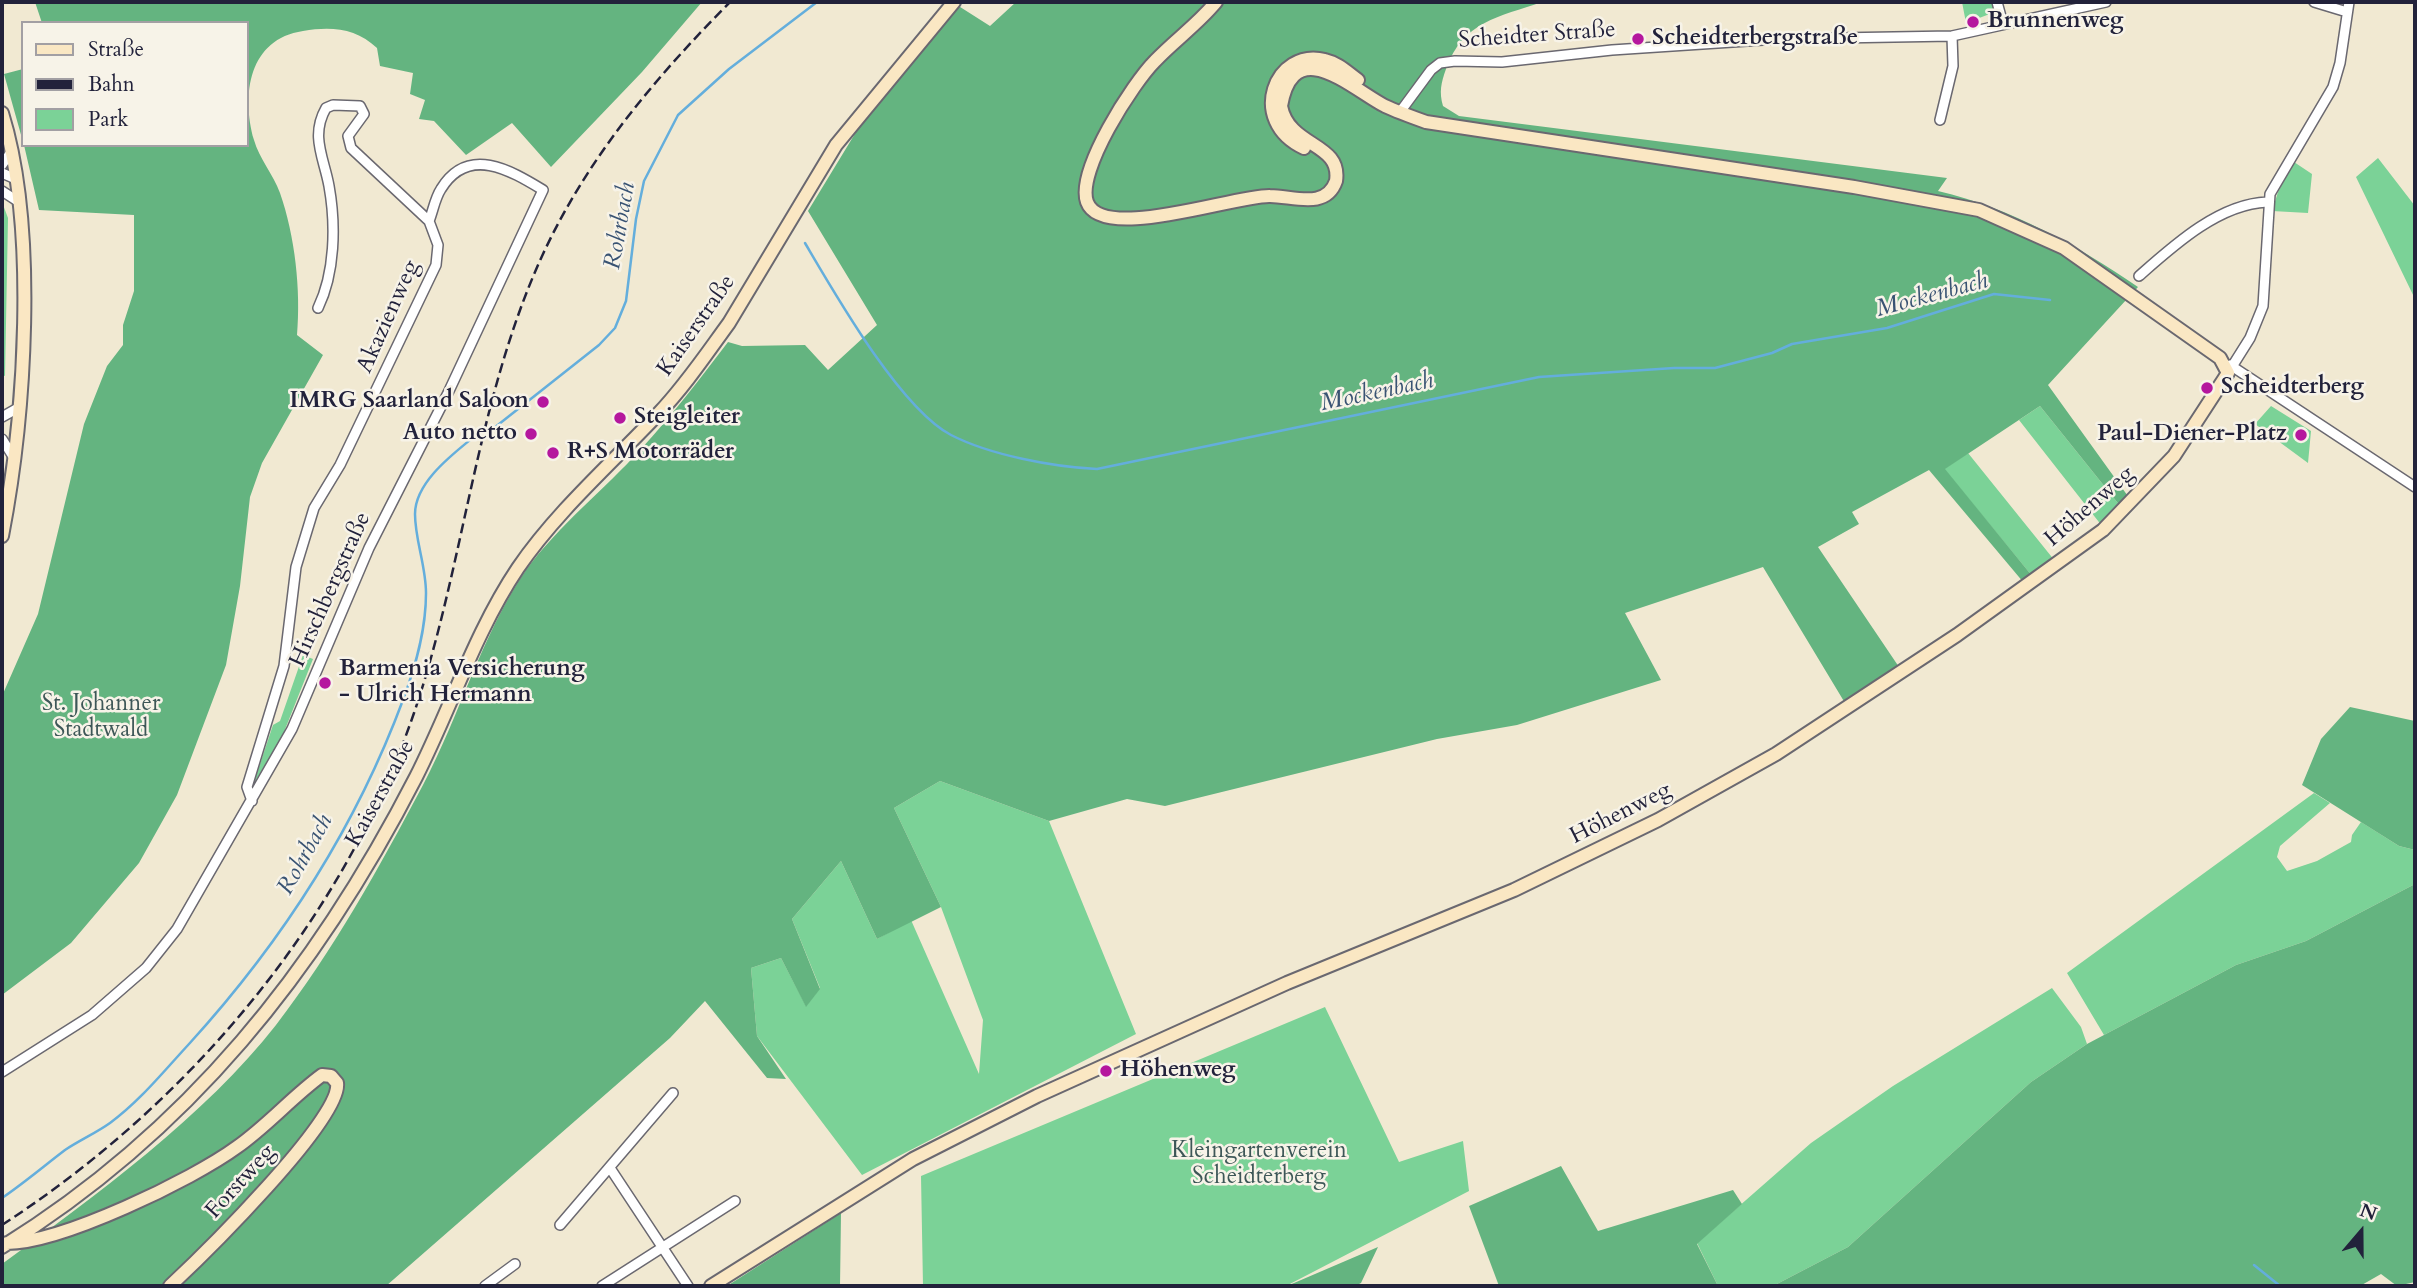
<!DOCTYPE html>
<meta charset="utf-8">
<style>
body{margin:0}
#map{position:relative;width:2417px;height:1288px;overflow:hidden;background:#f1e9d2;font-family:Cardo,serif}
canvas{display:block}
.frame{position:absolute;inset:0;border:4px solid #22223b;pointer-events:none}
.legend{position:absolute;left:21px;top:21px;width:228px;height:126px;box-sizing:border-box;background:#f7f3e8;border:2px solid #a29fa3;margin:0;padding:9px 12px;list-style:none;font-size:21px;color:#22223b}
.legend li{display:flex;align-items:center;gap:14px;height:35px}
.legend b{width:35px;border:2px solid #a29fa3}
.north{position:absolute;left:2326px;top:1197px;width:70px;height:70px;-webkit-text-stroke:5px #f7f3e8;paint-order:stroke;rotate:20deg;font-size:19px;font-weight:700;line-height:28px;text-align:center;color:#22223b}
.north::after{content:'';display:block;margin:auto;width:24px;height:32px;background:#22223b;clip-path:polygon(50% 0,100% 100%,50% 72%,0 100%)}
</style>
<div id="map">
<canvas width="2417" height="1288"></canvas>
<div class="frame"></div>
<ul class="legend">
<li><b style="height:9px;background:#fae7c3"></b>Straße</li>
<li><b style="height:9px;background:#22223b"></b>Bahn</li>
<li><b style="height:19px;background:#7bd297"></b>Park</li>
</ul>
<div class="north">N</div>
</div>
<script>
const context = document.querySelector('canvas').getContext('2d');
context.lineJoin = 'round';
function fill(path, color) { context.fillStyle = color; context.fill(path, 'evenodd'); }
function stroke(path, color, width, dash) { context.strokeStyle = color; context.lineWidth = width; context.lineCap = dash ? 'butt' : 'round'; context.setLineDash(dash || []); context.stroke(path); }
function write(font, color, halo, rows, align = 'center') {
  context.font = font + ' Cardo,serif'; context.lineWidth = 5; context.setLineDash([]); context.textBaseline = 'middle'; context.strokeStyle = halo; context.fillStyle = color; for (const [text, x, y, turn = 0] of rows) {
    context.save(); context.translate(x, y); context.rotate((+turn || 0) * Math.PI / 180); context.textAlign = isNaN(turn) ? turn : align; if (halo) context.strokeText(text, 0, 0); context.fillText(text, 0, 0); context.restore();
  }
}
fill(new Path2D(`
 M1962,2H1993L1995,12L1966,23Z
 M2378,158L2415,206V299L2356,177Z
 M2294,162L2312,174L2308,213L2272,211L2278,192Z
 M2,202L8,218L5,376L2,375Z
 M2040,406L2121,507L2102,526L2019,420Z
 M2271,406L2311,431L2308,463L2255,424Z
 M1968,453L2055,561L2033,577L1944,469Z
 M303,655L313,659L282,737L253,785L273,725L280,721Z
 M940,781L1049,821L1136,1034L862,1175L757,1036L751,968L781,958L806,1006L820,988L792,919L841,861L877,939L911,920L979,1074L983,1020L941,907L894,808Z
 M2314,793L2330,803L2280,846L2277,857L2287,871L2317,861L2351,842L2352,835L2361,822L2399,846L2415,850V884L2306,941L2236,965L2104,1035L2067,973Z
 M2052,988L2081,1027L2087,1044L2031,1082L1848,1247L1773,1286H1718L1697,1243L1811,1143L1893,1086Z
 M1325,1007L1399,1162L1463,1141L1469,1191L1286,1286H923L921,1176Z`), '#7bd297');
fill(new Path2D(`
 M35,2H702L642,72L551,167L512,123L466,155L434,121L419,119L425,100L410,94L413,73L380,66L377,48C356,28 331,26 303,31C249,39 241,94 254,140C259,158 273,174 280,193C295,236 301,290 297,335L323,355L262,463L250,497L240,586L226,665L177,795L139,863L71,943L2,995V696L38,614L84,424L107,366L123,345V325L134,291V215L39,210L24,145H247V23H42Z
 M1016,2H1542C1499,17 1463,21 1446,69C1441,83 1439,92 1443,106L1459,116L1947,178L1938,191C2013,209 2075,244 2138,287L2048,385L2130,499L2121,507L2040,406L1945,469L2033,577L2024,583L1929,470L1852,512L1859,524L1818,547L1899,667L1845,703L1763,567L1625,613L1661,680L1517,725L1437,739L1165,806L1127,799L1049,821L940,781L894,808L941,907L877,939L841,861L792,919L820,989L806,1007L781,958L751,968L757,1036L786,1079L767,1078L705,1001L670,1038L386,1286H2V1264C94,1197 206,1115 276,1025C333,951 379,868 423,785C460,715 481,636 526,570C559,525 604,490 641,449C672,415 700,379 728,342L742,346L805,345L828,370L877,325L808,211L867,114L957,5L990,26Z
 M23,69V142L4,74Z
 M2350,707L2415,721V850L2399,846L2302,785L2321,739Z
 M2415,884V1282L2397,1286L2381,1274L2360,1286H1773L1848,1247L2031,1082L2087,1044L2236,965L2306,941Z
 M1561,1166L1598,1231L1733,1190L1742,1204L1697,1244L1718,1286H1499L1469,1206Z
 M841,1213L840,1286H727Z
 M1378,1247L1361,1283L1355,1286H1287Z`), '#64b480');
stroke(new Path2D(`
 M805,243C835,294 900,408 951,435C990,455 1053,467 1097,469L1539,377L1674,368H1715L1772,353L1792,344L1887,328L1994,294L2050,300
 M494,428L599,345L615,328L626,301L636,219L644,181L678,115L729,69L817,2
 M2,1198C24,1183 44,1166 65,1150C80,1140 96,1133 110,1123C140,1101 164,1071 189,1044C281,943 355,829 403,700C416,665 426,630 426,593C426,566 415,540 415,514C415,484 449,457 470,440
 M2254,1265L2280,1286`), '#64aedc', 2.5);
const street = new Path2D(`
 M1997,2L2003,24
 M2314,2L2347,12
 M1400,112L1431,70L1440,63L1455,61L1502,62L1612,50L1778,39L1952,36L2106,2
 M1940,120L1953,66L1952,36
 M2,165L11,152
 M2,173L16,179
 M2,191L19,202
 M2139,276C2174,245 2219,204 2267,202
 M2230,365L2415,487
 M2228,373L2250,338L2263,306L2270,194L2333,87L2340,63L2349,2
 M2,417L18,408
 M2,439L14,458
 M252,801L247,787L284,666L296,567L314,508L340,465L436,265L438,245L429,221L351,148L348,136L364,114L360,106L333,105L326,108C310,136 324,158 329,186C336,225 335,273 318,308
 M2,1072L92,1015L146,968L177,929L292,729L369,548L448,393L543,190C510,170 468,145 441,189C435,198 433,211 429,221
 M610,1168L688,1286
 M560,1225L673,1093
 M485,1286L515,1264
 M602,1286L735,1201`);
const secondary = new Path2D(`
 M2,113C38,229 25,417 2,536
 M1304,148C1246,121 1275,47 1325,60C1338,63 1347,72 1358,80
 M7,1243C61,1243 192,1180 237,1147C267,1126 292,1097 322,1075L331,1076L337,1083C343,1118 200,1258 170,1286
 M2,1247C188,1132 317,970 416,777C451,708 475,632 518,568C557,511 612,463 659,413C685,386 707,353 729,323L836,145L954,2
 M711,1286L913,1159L1037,1096L1287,983L1514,890L1658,820L1776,754L1957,635L2103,530L2174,456L2228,373L2220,358L2064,248L1979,210L1854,187L1426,122C1412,117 1398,112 1385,106C1352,89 1294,32 1281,106C1289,148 1342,142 1336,181C1326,210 1293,196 1270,196C1235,195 1102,243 1087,202C1076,171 1133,83 1155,61C1175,40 1198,24 1216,2`);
stroke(street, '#6a6870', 12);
stroke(secondary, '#6a6870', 16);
stroke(street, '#fff', 9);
stroke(secondary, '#fae7c3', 12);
stroke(new Path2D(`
 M2,1225C187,1105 342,923 414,713C465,563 476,399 543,254C588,157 655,78 730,2`), '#22223b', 2.5, [10, 5]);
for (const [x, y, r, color] of [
 [1973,22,7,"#b5179e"],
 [1638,39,7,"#b5179e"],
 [2207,388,7,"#b5179e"],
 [543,402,7,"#b5179e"],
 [620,418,7,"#b5179e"],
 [531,434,7,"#b5179e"],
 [2301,435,7,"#b5179e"],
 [553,453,7,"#b5179e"],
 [325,683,7,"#b5179e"],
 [1106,1071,7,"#b5179e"]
]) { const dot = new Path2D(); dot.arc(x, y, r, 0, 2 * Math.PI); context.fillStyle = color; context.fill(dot); stroke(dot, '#f7f3e8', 2.5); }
write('bold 23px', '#22223b', '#f7f3e8', [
 ["Brunnenweg",1987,22],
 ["Scheidterbergstraße",1652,39],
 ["Scheidterberg",2221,388],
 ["IMRG Saarland Saloon",529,402,"right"],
 ["Steigleiter",634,418],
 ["Auto netto",517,434,"right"],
 ["Paul-Diener-Platz",2287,435,"right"],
 ["R+S Motorräder",567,453],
 ["Barmenia Versicherung",339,670],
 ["- Ulrich Hermann",339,696],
 ["Höhenweg",1120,1071]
], 'left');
write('23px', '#22223b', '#f7f3e8', [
 ["Scheidter Straße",1537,36,-4],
 ["Akazienweg",389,317,-66],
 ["Kaiserstraße",697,326,-55],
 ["Höhenweg",2090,507,-41],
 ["Hirschbergstraße",331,590,-66],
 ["Kaiserstraße",381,794,-61],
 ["Höhenweg",1621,814,-27],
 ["Forstweg",241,1182,-48]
]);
write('23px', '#3d5757', '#f7f3e8', [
 ["St. Johanner",101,705],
 ["Stadtwald",101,731],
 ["Kleingartenverein",1259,1152],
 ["Scheidterberg",1259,1178]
]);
write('italic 24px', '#395373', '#f7f3e8', [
 ["Rohrbach",621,226,-80],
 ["Mockenbach",1932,296,-15],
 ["Mockenbach",1377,393,-12],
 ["Rohrbach",306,855,-61]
]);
</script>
